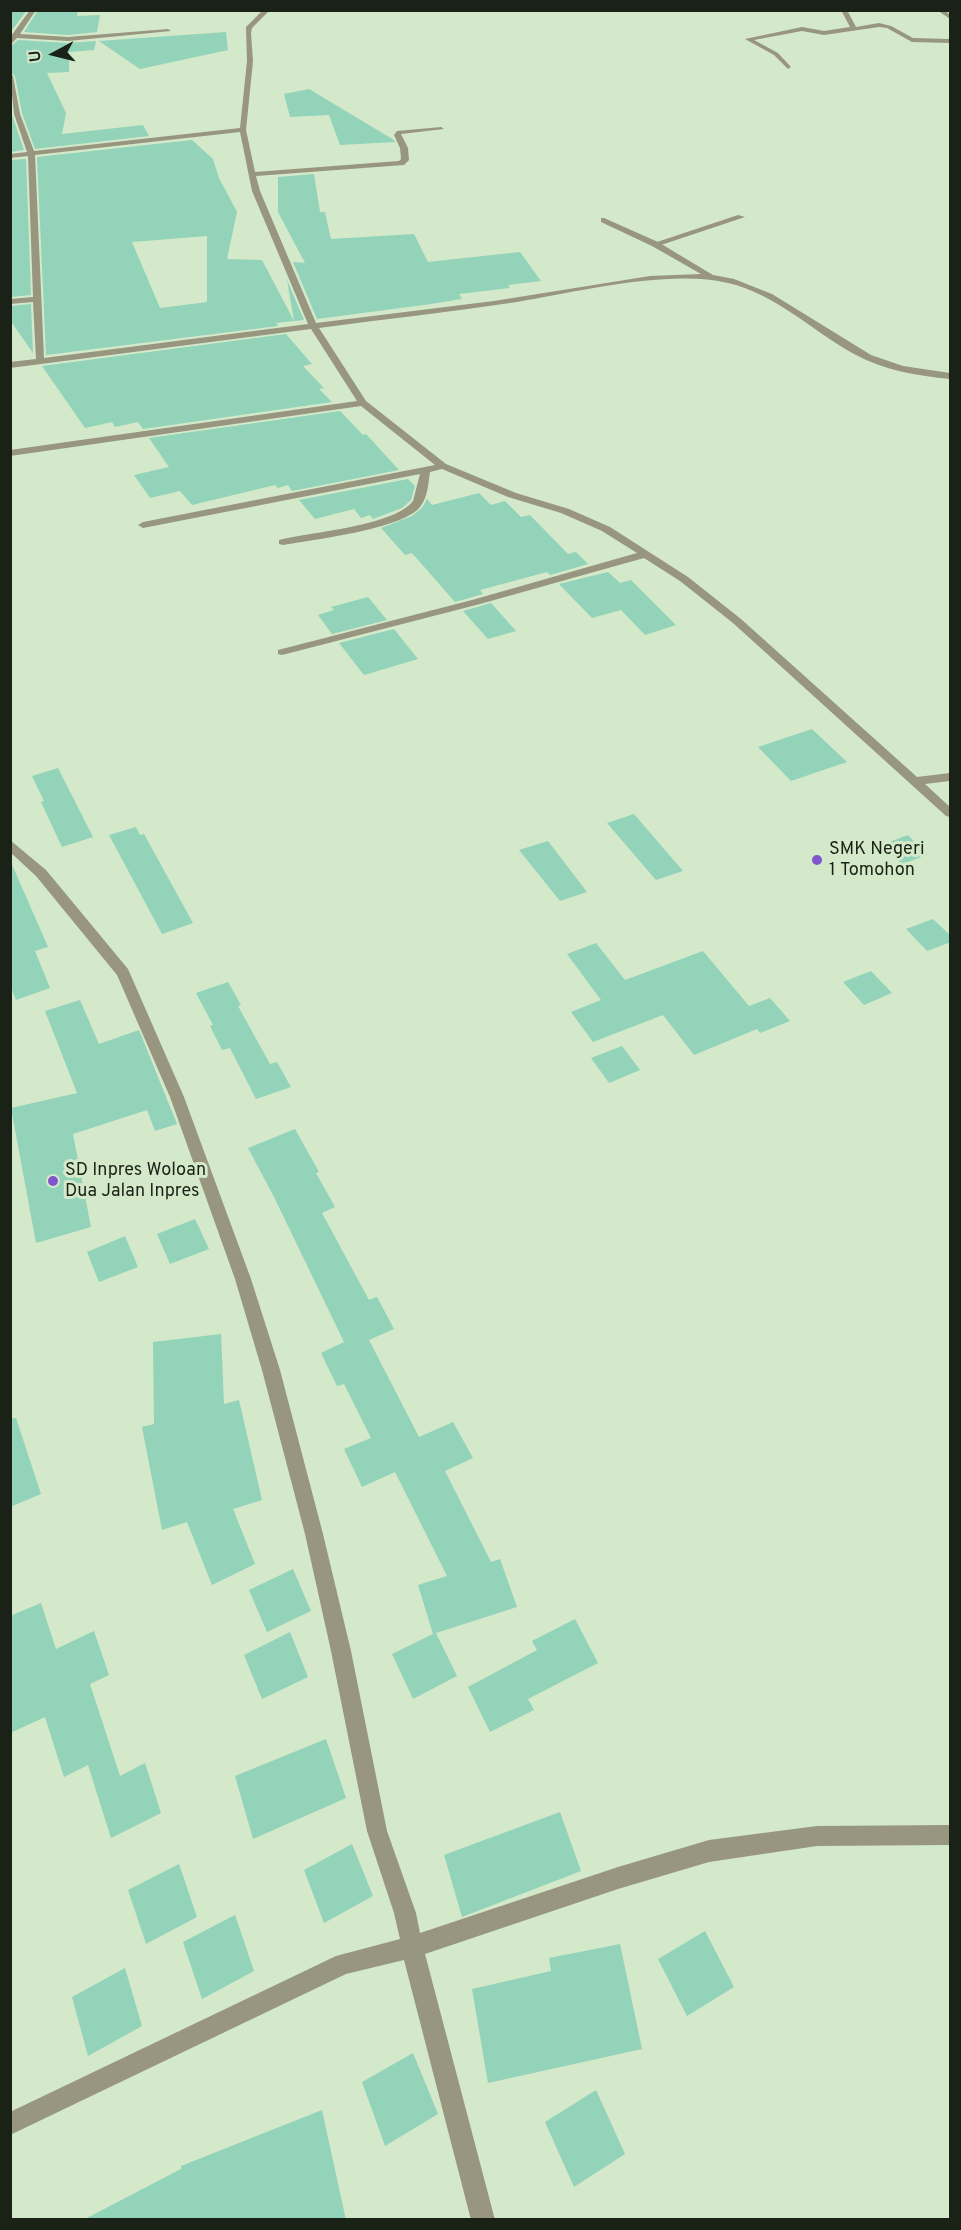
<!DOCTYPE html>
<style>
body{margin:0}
#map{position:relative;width:961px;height:2230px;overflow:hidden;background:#d3e9c9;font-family:Overpass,sans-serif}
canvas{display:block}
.frame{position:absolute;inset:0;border:12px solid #1a2217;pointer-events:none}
.north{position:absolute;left:24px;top:24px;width:60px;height:60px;-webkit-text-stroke:4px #d3e9c9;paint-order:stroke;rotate:263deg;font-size:16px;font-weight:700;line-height:24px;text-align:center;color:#1a2217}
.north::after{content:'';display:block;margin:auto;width:21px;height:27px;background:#1a2217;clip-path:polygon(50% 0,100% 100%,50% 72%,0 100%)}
</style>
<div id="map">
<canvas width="961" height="2230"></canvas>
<div class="frame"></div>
<div class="north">U</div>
</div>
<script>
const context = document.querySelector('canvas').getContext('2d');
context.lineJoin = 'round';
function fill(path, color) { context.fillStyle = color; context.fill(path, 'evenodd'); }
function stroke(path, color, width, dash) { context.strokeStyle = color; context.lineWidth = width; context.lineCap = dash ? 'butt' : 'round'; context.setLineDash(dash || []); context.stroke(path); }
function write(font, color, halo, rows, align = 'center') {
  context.font = font + ' Overpass,sans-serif'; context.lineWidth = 6; context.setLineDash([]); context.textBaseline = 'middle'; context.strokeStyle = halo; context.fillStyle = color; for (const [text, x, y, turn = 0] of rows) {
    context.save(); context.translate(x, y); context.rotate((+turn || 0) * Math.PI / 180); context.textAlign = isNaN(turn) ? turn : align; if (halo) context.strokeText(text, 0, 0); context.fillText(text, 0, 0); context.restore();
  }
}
fill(new Path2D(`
 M10,10H27L10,33Z
 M38,10H78L77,16L100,15L97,32L68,35L24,32Z
 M226,32L228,50L140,69L99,41Z
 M18,40L68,43L96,41L94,50L69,52V72L47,73L66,113L62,134L143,125L149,136L35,149L22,113L15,76L10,72V47Z
 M309,89L394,140L395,142L340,145L329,115L290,117L284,94Z
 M10,102L12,115L24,150L10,152Z
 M192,140L213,159L219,178L237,212L227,259L262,260L294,321L276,323L278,326L46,355L37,157ZM207,236V302L160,308L132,242Z
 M26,159L31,295L10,297V160Z
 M314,174L320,212H325L331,239L414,234L428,262L520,252L541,281L508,285L510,288L459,294L462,299L431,304L317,319L293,262L305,263L278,212V177Z
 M287,280L304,320L294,321Z
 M31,304L33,353L10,320V306Z
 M286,334L312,364L303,366L324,388L319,389L332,402L143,429L138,422L115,427L112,422L85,428L42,366Z
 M340,411L363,435L366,434L399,470L292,491L288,485L278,488L275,485L192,505L180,491L150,498L134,475L169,467L149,438Z
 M408,479L415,486L411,500L402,508L373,519L370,515L361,518L354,509L315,519L299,500Z
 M479,493L491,505L505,501L521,517L530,515L568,554L576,552L588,564L550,575L547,572L480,590L483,594L455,602L412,553L405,555L381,528L412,516L422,508L427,499L432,505Z
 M608,572L620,583L631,580L676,625L645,635L621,610L592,618L559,584Z
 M368,597L387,620L332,634L318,615L334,610L331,607Z
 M491,603L516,631L488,639L463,611Z
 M394,629L418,659L364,675L339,643Z
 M812,729L847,762L791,781L758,747Z
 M58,768L93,837L62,847L41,802L44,801L32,776Z
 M634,814L683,871L656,880L607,823Z
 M136,827L140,835L144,834L193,923L162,934L109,835Z
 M908,835L927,855L902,864L881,845Z
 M548,841L587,892L560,901L519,850Z
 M10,860L48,947L35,951L50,988L16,1000L10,985Z
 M933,919L951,936V942L927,951L906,929Z
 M596,943L625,980L703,951L749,1006L770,998L790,1021L760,1033L757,1029L694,1055L663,1015L593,1042L571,1012L601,1000L567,954Z
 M871,971L892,993L864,1005L843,982Z
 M228,982L241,1005L238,1006L270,1064L277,1062L291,1087L256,1099L230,1048L222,1050L210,1026L213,1025L196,993Z
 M80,1000L99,1044L139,1030L177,1124L155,1131L147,1110L73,1134L91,1227L36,1243L11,1108L77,1093L45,1011Z
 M622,1046L640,1070L609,1083L591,1058Z
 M295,1129L319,1172L316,1173L335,1207L322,1213L369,1300L377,1297L394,1329L369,1340L419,1437L453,1422L473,1458L445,1471L491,1562L500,1559L517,1607L436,1633L457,1676L413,1699L392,1654L433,1634L418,1585L447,1576L395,1472L362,1487L344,1449L371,1438L344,1384L337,1386L321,1353L344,1342L274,1197L248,1148Z
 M195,1219L209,1249L170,1264L157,1234Z
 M125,1236L138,1267L99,1282L87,1252Z
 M221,1334L224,1404L239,1400L262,1500L233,1509L255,1564L212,1585L187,1522L162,1530L142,1427L154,1424L153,1342Z
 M16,1418L41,1494L10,1507V1419Z
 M293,1569L311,1611L267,1632L249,1590Z
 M41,1603L56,1649L94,1631L109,1675L90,1684L120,1776L145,1763L161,1813L111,1838L88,1765L64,1777L45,1717L10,1733V1616Z
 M575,1619L598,1663L528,1699L534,1710L490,1732L468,1687L537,1650L532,1641Z
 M290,1632L308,1677L262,1699L244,1655Z
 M326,1739L346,1798L253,1839L235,1776Z
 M560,1812L581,1871L462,1917L444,1855Z
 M352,1844L373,1896L324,1923L304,1870Z
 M179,1864L197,1917L146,1944L128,1890Z
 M235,1915L254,1971L202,1999L183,1942Z
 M705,1931L734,1987L687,2016L658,1959Z
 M620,1944L642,2049L488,2083L472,1989L551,1971L549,1958Z
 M125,1968L142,2026L88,2056L72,1997Z
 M413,2053L438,2114L385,2146L362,2082Z
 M596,2090L625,2154L574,2187L545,2122Z
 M322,2110L346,2220H83L181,2169V2166Z`), '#92d3b9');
fill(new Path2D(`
 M738,215L745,217L658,246L651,244Z`), '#98967e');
fill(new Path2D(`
 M30,10H36L20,34L68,37L168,29L171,31L68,41L17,38L10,45L11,36Z
 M263,10H270L252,28L251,33L253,61L246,130L255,172L399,161L401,159L400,148L394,135L397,131L441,127L444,129L401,134L408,148L409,160L404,165L256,176L260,191L316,323L494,301L650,276L701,274L652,246L601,222V218H604L658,242L713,275L734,279L772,294L871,355L903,366L950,373V379C918,376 883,370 854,354C812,331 776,294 728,283C670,269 577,292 517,302C451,312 385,319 319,328L366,401L446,464L516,493L569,509L610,527L688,577L741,619L917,777L950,773V781L925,784L950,807V817L946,816L733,623L680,581L644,558L480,604L282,655L278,654V650L472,600L637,553L602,531L561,513L508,497L442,469L430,472C428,484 428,497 420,507C403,529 312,540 283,545L279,544V540C311,532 394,526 413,501L420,474L143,528L138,525L143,522L435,465L361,406L10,456V450L357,401L311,329L10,368V362L36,359L33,302L10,304V299L33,297L28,156L10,158V154L27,152L14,114L10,74L13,76L20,114L34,151L240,128L247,61L246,27ZM240,132L252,191L308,324L44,358L35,155Z
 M841,10H847L856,27L879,23L891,26L913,38L950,39V43L912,42L887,28L879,27L824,35L802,31L754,40L778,53L791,67L788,69L774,55L745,39L802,27L824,31L850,27Z
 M937,10H945L950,15V19Z
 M10,840L46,870L128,969L184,1097L251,1279L280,1370L323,1534L351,1651L387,1831L416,1913L420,1933L618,1867L709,1840L817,1826L950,1825V1845L817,1846L709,1862L618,1889L425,1954L495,2220H471L404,1960L346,1974L10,2135V2112L336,1956L400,1939L394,1913L367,1831L331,1651L305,1534L262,1370L235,1279L170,1097L117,975L36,876L10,852Z`), '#98967e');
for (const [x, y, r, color] of [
 [817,860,6,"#8155ce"],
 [53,1181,6,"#8155ce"]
]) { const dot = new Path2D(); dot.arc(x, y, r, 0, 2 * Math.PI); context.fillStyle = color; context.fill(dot); stroke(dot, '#d3e9c9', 2); }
write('18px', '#1a2217', '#d3e9c9', [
 ["SMK Negeri",829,850],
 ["1 Tomohon",829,871],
 ["SD Inpres Woloan",65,1171],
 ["Dua Jalan Inpres",65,1192]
], 'left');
</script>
